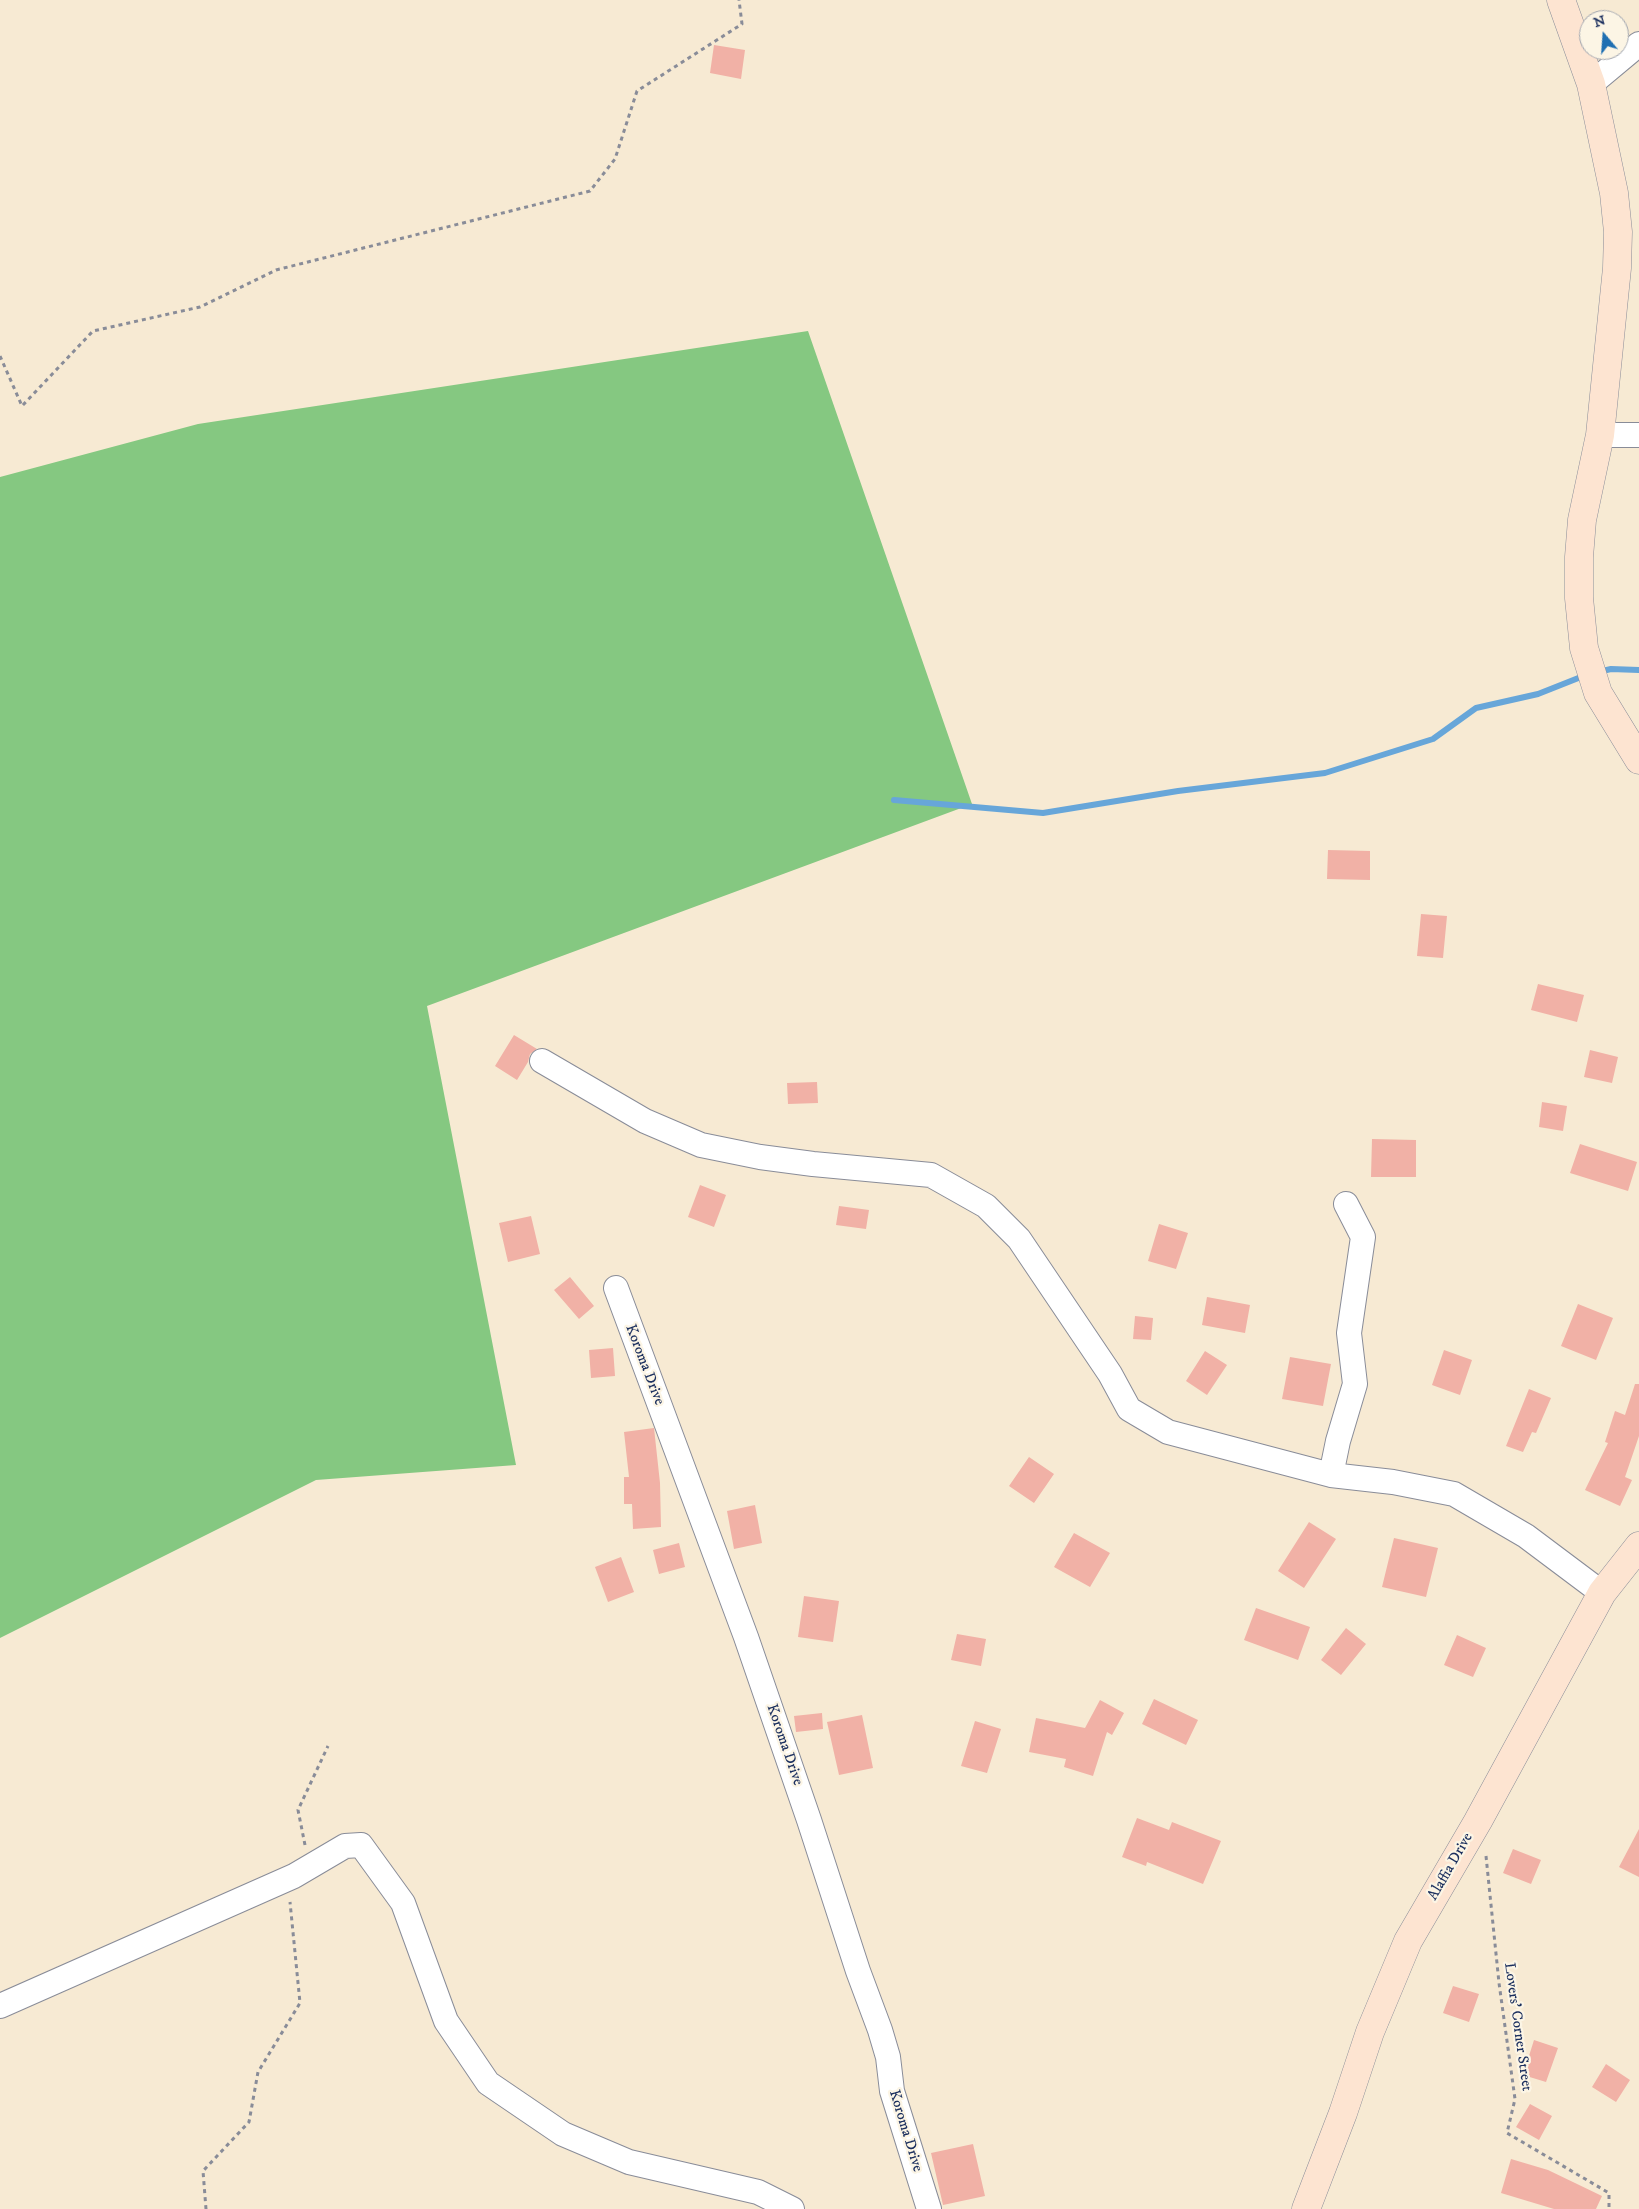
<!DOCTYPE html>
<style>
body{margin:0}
#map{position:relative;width:1639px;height:2209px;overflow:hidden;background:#f7ead3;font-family:"IM FELL DW Pica",serif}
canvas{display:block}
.north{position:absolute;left:1579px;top:10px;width:50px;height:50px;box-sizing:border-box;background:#fcf5e5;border:1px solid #a2a6af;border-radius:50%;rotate:342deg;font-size:14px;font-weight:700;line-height:20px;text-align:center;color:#1b2f5e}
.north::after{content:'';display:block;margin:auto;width:18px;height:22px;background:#1f6fb2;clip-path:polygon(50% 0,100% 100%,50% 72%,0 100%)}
</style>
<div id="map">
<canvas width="1639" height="2209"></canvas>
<div class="north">N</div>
</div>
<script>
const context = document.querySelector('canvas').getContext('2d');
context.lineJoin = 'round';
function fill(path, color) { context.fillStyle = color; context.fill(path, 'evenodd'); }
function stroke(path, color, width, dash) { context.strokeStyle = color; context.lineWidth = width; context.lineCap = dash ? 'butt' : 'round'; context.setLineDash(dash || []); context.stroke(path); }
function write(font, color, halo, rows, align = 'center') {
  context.font = font + ' "IM FELL DW Pica",serif'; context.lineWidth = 4.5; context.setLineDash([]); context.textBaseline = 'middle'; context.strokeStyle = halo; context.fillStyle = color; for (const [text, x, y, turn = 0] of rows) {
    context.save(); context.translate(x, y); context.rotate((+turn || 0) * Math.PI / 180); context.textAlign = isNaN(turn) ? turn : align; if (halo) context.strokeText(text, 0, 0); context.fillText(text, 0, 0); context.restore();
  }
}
fill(new Path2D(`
 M808,331L972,804L427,1006L516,1465L316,1480L0,1638V477L198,424Z`), '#85c881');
stroke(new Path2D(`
 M1598,672L1611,669L1639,670
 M894,800L1043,813L1178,791L1325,773L1433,739L1476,708L1538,694L1586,675`), '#67a6d9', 6);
fill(new Path2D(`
 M714,45L745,50L741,79L710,73Z
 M1328,850L1370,851V880L1327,879Z
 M1421,914L1447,916L1443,958L1417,956Z
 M1538,984L1584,995L1577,1022L1531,1010Z
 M514,1035L537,1049L530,1054L528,1062L517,1080L495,1066Z
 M1590,1050L1618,1057L1612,1083L1584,1077Z
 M817,1082L818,1103L788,1104L787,1083Z
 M1542,1102L1567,1106L1563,1131L1539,1127Z
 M1372,1139L1416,1140V1177H1371Z
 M1580,1144L1637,1162L1628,1191L1570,1173Z
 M700,1185L726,1195L714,1227L688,1217Z
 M839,1206L869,1210L866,1229L836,1225Z
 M531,1216L540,1254L508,1262L499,1223Z
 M1159,1224L1188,1233L1176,1269L1148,1261Z
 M570,1277L594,1306L579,1319L554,1290Z
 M1207,1297L1250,1305L1245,1333L1202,1325Z
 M1578,1304L1613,1318L1596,1360L1561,1346Z
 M1135,1316L1153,1318L1151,1340L1133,1339Z
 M613,1348L615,1376L591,1378L589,1350Z
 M1444,1350L1472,1360L1460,1395L1432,1385Z
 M1205,1351L1227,1365L1207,1395L1186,1381Z
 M1290,1357L1331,1364L1323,1406L1282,1399Z
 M1635,1384H1639V1436L1625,1477L1632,1480L1620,1506L1585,1490L1608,1443L1605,1442L1615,1411L1625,1415Z
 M1529,1389L1551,1398L1536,1433L1532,1432L1523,1452L1506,1446Z
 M654,1428L660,1483L661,1527L633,1529L632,1504H624V1477H629L624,1432Z
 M1029,1457L1054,1474L1034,1503L1009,1486Z
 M755,1505L762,1543L734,1549L727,1511Z
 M1309,1522L1336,1539L1304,1588L1278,1571Z
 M1074,1533L1110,1553L1090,1587L1054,1567Z
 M1394,1538L1438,1548L1426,1597L1382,1587Z
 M679,1543L685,1567L659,1574L653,1550Z
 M621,1557L634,1592L608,1602L595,1567Z
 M804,1596L839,1601L833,1642L798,1637Z
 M1256,1608L1310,1627L1298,1660L1244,1640Z
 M1346,1628L1366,1644L1341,1675L1321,1660Z
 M957,1634L986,1639L981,1666L951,1660Z
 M1457,1635L1486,1648L1473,1677L1444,1665Z
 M1154,1699L1198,1720L1186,1745L1142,1724Z
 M1100,1700L1124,1713L1112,1735L1107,1732L1093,1776L1064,1767L1066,1759L1029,1752L1036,1718L1085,1728Z
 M822,1713L823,1729L796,1732L794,1716Z
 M862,1715L873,1768L839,1775L827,1722Z
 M975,1721L1001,1729L987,1773L961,1766Z
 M1137,1818L1169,1830L1172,1822L1221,1841L1203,1884L1147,1862L1146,1866L1122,1857Z
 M1639,1829V1877L1619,1867Z
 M1513,1849L1541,1860L1531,1884L1503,1873Z
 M1453,1986L1479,1994L1469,2022L1443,2013Z
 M1534,2040L1558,2048L1546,2082L1523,2075Z
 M1606,2064L1630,2080L1616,2102L1592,2087Z
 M1530,2104L1552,2116L1539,2140L1516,2127Z
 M973,2144L985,2196L943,2205L931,2153Z
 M1511,2159L1548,2170L1602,2196L1596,2209H1554L1501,2193Z`), '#f1b1a6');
const street = new Path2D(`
 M1591,84L1639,44
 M1600,435H1639
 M542,1061L645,1121L701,1145L760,1157L813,1164L931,1175L986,1206L1019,1239L1110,1374L1129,1409L1168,1432L1331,1475L1393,1482L1454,1494L1526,1536L1602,1593
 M616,1288L746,1637L809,1820L858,1971L880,2030L888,2057L892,2091L929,2209
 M1331,1475L1338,1441L1355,1384L1349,1333L1363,1237L1346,1204
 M0,2006L294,1876L345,1846L361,1845L403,1903L446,2021L488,2083L563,2134L629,2162L758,2192L792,2209`);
const secondary = new Path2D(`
 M1561,0L1591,84L1614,193L1618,232L1617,268L1600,435L1582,520L1579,557V598L1584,648L1598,693L1639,760
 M1306,2209L1343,2113L1370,2032L1408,1941L1478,1821L1602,1593L1639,1546`);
stroke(street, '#898c98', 26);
stroke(secondary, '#898c98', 29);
stroke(new Path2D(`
 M0,356L22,406L93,331L200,307L276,270L590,191L615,159L637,91L742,24L739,0
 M305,1845L298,1810L328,1746
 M1486,1856L1499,1983L1515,2099L1507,2133L1609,2193V2209
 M206,2209L203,2171L249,2122L258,2072L300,2003L290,1902`), '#898c98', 3, [4, 4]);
stroke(street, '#fff', 24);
stroke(secondary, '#fde4d1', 28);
write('15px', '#1b2f5e', '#fcf5e5', [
 ["Koroma Drive",644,1365,69],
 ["Koroma Drive",784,1745,71],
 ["Alaffia Drive",1451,1867,-60],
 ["Lovers' Corner Street",1517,2027,82],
 ["Koroma Drive",905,2131,73]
]);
</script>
